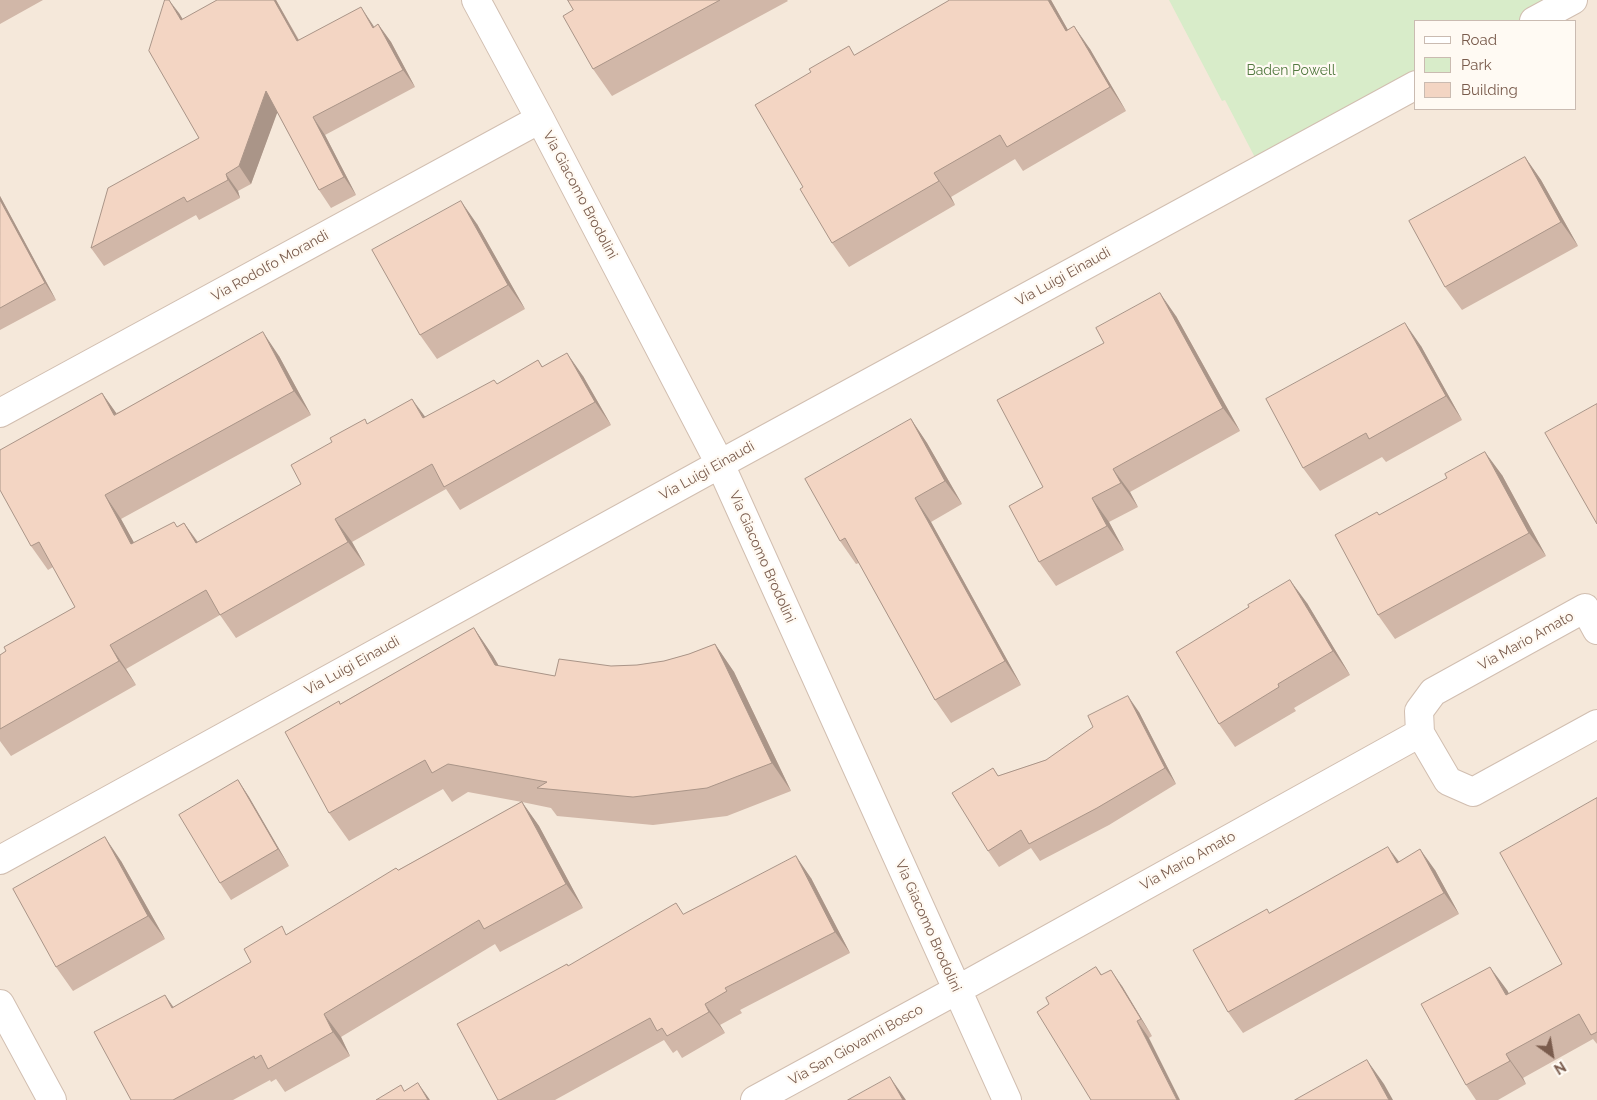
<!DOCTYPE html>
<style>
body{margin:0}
#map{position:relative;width:1597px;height:1100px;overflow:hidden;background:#fdf6ec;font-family:Raleway,sans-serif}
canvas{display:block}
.legend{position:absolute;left:1414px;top:20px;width:162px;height:90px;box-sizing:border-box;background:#fffaf3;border:1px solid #cabbb1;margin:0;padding:6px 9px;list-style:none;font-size:15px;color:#7a5c4d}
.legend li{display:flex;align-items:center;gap:10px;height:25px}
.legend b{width:25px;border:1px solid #cabbb1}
.north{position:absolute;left:1527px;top:1030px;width:50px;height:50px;-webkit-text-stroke:4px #fffaf3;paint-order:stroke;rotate:148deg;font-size:14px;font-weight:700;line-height:20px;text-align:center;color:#7a5c4d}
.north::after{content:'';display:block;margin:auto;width:18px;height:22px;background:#7a5c4d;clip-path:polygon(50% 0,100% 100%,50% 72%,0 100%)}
</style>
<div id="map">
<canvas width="1597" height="1100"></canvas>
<ul class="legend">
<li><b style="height:6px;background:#fff"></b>Road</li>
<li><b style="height:14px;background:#d8ecc9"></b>Park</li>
<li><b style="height:14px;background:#f3d5c3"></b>Building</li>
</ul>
<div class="north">N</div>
</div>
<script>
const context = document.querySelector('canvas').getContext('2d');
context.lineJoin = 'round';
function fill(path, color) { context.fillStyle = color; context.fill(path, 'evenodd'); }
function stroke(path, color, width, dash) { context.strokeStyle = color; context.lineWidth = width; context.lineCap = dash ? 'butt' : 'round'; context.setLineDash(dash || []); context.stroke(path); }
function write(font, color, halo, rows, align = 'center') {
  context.font = font + ' Raleway,sans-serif'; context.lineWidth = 4.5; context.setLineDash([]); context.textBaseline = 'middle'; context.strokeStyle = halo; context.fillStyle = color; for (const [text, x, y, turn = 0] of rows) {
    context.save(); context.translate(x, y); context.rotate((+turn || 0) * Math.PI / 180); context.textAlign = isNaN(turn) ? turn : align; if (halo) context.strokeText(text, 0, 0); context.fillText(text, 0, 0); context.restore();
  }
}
fill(new Path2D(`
 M0,0H1597V1100H0ZM1416,21H1576V109H1416Z`), '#f5e8da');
fill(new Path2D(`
 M1169,0H1573L1534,21H1416V85L1261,169L1225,100L1222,101Z`), '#d8ecc9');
const minor = new Path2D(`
 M476,0L540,119L720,464L1007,1100
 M1534,21L1573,0
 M0,413L540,119
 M1597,630L1585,608L1433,692L1419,711L1420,733L1448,781L1473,792L1597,724
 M0,860L720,464L1416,85
 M0,1004L52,1100
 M755,1100L957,990L1420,733`);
stroke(minor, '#d1beb0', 30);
stroke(minor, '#fff', 28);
fill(new Path2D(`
 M0,0H43L0,24Z
 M217,0H276L299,40L374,27L378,24L391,42L415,87L325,135L356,195L331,208L319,190L277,112L251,184L238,191L240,198L199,220L196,215L104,266L91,248L199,138L179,13L183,20Z
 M568,0H787L788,1L612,96L593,69L573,10Z
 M950,0H1051L1068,30L1090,49L1126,111L1023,171L1015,159L951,197L955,205L849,267L832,243L803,187L811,72L855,55Z
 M1525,157L1541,180L1578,246L1462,310L1445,287Z
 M0,196L56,300L0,330Z
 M477,224L525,309L437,359L420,335Z
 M1176,316L1240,431L1130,492L1138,507L1109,522L1124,550L1056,586L1039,562L1043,487Z
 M1421,346L1462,420L1386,462L1382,457L1320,491L1303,468Z
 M279,356L311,415L121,519L134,543L177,527L184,523L198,542L301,484L368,424L425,417L497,384L538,360L542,366L583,376L611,425L460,510L446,489L352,542L365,565L236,638L220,615L126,669L136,685L11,756L0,741V655L75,607L53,567L48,570L31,546L102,393L116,413Z
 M911,419L927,443L962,504L931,522L1021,685L951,723L935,700L859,563L856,564L840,541Z
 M1502,475L1546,556L1395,639L1378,615L1379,515Z
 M1307,603L1350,675L1294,708L1296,711L1235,747L1219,724Z
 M474,628L493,656L499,666L555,676L611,666L637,665L664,661L689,654L715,644L734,672L791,791L727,816L653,825L557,816L551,808L522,802L539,826L583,908L500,952L495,944L341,1037L350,1056L285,1092L276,1079L271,1082L270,1080L233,1100H131L173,1007L251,962L287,934L398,870L522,802L468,792L452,802L443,789L349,841L329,813L340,704Z
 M1139,712L1176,784L1109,825L1040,861L1031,848L999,867L988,851L993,768L998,776L1046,760Z
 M238,780L249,797L289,866L231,900L220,883Z
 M1597,798V1044L1593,1039L1523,1078L1526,1084L1498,1100H1476L1466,1085L1507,990L1509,994L1562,964Z
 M121,861L165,939L73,991L56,967Z
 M1399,861L1435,870L1459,914L1243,1033L1228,1012L1269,913Z
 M811,878L850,953L740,1010L742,1013L720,1025L725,1033L682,1058L677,1050L673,1053L664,1040L555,1100H498L684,914Z
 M1096,967L1102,975L1122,986L1152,1036L1149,1038L1049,1004Z`), '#d1b7a8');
fill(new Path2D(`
 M169,0L179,13L194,38L181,20Z
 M274,0H276L309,59L297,41Z
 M1048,0H1051L1082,55L1066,31Z
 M361,7L373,25L385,46L373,28Z
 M378,24L391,42L415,87L403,70Z
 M1074,26L1090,49L1126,111L1110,87Z
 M266,91L279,108L251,184L239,166Z
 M313,117L325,135L356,195L344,177Z
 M1525,157L1541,180L1578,246L1561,222Z
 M934,173L951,197L955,205L939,181Z
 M226,174L238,191L240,198L228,180Z
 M0,196L56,300L45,283L0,200Z
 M461,201L477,224L525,309L508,285Z
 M1160,293L1176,316L1240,431L1223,408Z
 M1405,323L1421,346L1462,420L1446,396Z
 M263,332L279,356L311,415L294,391Z
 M567,353L583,376L611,425L595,402Z
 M102,393L119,417L114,415Z
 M412,399L429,422L423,418Z
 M911,419L927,443L962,504L945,481Z
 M1485,452L1502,475L1546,556L1529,533Z
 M1113,469L1130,492L1138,507L1121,483Z
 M105,495L121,519L148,568L131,544Z
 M915,498L931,522L1021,685L1005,661Z
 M1092,498L1109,522L1124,550L1107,526Z
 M335,519L352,542L365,565L348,542Z
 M184,523L201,547L196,543Z
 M1290,580L1307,603L1350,675L1333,651Z
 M474,628L493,656L514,693L495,665Z
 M715,644L734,672L791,791L772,763Z
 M110,645L126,669L136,685L119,661Z
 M1128,696L1139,712L1176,784L1165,768Z
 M238,780L249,797L289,866L278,849Z
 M522,802L539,826L583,908L566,884Z
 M105,837L121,861L165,939L148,916Z
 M1388,847L1403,867L1397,863Z
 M1420,849L1435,870L1459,914L1444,893Z
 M796,856L811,878L850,953L835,932Z
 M1490,967L1507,990L1522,1019L1506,995Z
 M1111,970L1122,986L1152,1036L1141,1019Z
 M165,995L181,1018L172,1008Z
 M705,1004L720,1025L725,1033L709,1012Z
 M324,1014L341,1037L350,1056L333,1032Z
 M1137,1021L1149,1038L1180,1100H1177Z
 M1506,1054L1523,1078L1526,1084L1510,1061Z
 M1367,1060L1384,1084L1393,1100H1389Z
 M890,1077L906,1100H903Z
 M418,1083L430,1100H428Z`), '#aa9588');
const building = new Path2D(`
 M165,0H169L181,20L217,0H274L297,41L361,7L373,28L378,24L403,70L313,117L344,177L319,190L266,91L239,166L226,174L228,180L187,202L184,197L91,248L108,188L199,138L149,51Z
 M568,0H720L593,69L563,16L573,10Z
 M950,0H1048L1066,31L1074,26L1110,87L1007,147L1000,135L934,173L939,181L832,243L800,189L803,187L755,105L811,72L809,69L849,46L854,55Z
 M1525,157L1561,222L1445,287L1409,221Z
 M0,200L45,283L0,308Z
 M461,201L508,285L420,335L372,250Z
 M1160,293L1223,408L1113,469L1121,483L1092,498L1107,526L1039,562L1009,506L1043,487L997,400L1104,343L1096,328Z
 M1405,323L1446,396L1369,439L1366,433L1303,468L1266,399Z
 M263,332L294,391L105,495L131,544L174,522L177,527L184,523L196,543L301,484L291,465L332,442L330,438L365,419L367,424L412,399L423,418L494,380L497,384L538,360L542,367L567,353L595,402L444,487L432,464L335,519L348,542L220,615L206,590L110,645L119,661L0,729V655L6,651L4,647L75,607L39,542L31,546L0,490V450L102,393L114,415Z
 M1597,404V524L1545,433Z
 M911,419L945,481L915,498L1005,661L935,700L845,538L840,541L805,479Z
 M1485,452L1529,533L1378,615L1335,535L1377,512L1379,515L1447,478L1445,474Z
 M1290,580L1333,651L1278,684L1279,687L1219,724L1176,652L1249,607L1248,605Z
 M474,628L495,665L555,676L559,659L611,666L637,665L664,661L689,654L715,644L772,763L707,788L633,797L537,788L547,782L448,764L432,773L425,760L329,813L285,732L339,701L340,704Z
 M1128,696L1165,768L1097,808L1029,844L1021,830L988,851L952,793L993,768L998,776L1046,760L1093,727L1088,716Z
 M238,780L278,849L220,883L179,815Z
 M1597,798V1032L1591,1035L1579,1014L1506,1054L1510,1061L1466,1085L1421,1004L1490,967L1506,995L1562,964L1500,853Z
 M522,802L566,884L484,929L479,920L324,1014L333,1032L268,1069L261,1055L255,1059L254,1056L173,1100H131L94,1032L165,995L172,1008L251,962L244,949L282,926L286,935L396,868L398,870Z
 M105,837L148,916L56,967L13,889Z
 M1388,847L1397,863L1420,849L1444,893L1228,1012L1193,950L1267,909L1269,913Z
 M796,856L835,932L725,988L727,991L705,1004L709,1012L667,1036L662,1028L657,1031L650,1018L500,1100H498L457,1024L567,964L568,966L676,903L683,914Z
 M1096,967L1101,975L1111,970L1141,1019L1137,1021L1177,1100H1091L1037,1012L1049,1004L1046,998Z
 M1367,1060L1389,1100H1295Z
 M890,1077L903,1100H848Z
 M418,1083L428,1100H376L401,1085L404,1091Z`);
fill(building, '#f3d5c3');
stroke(building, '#aa9588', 1);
write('14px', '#537a41', '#fffaf3', [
 ["Baden Powell",1291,71]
]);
write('14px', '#7a5c4d', '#fffaf3', [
 ["Via Giacomo Brodolini",580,195,62],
 ["Via Rodolfo Morandi",270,266,-29],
 ["Via Luigi Einaudi",1063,277,-29],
 ["Via Luigi Einaudi",707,471,-29],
 ["Via Giacomo Brodolini",762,557,66],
 ["Via Mario Amato",1526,641,-29],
 ["Via Luigi Einaudi",352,666,-29],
 ["Via Mario Amato",1188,861,-29],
 ["Via Giacomo Brodolini",928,926,66],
 ["Via San Giovanni Bosco",856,1045,-29]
]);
</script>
